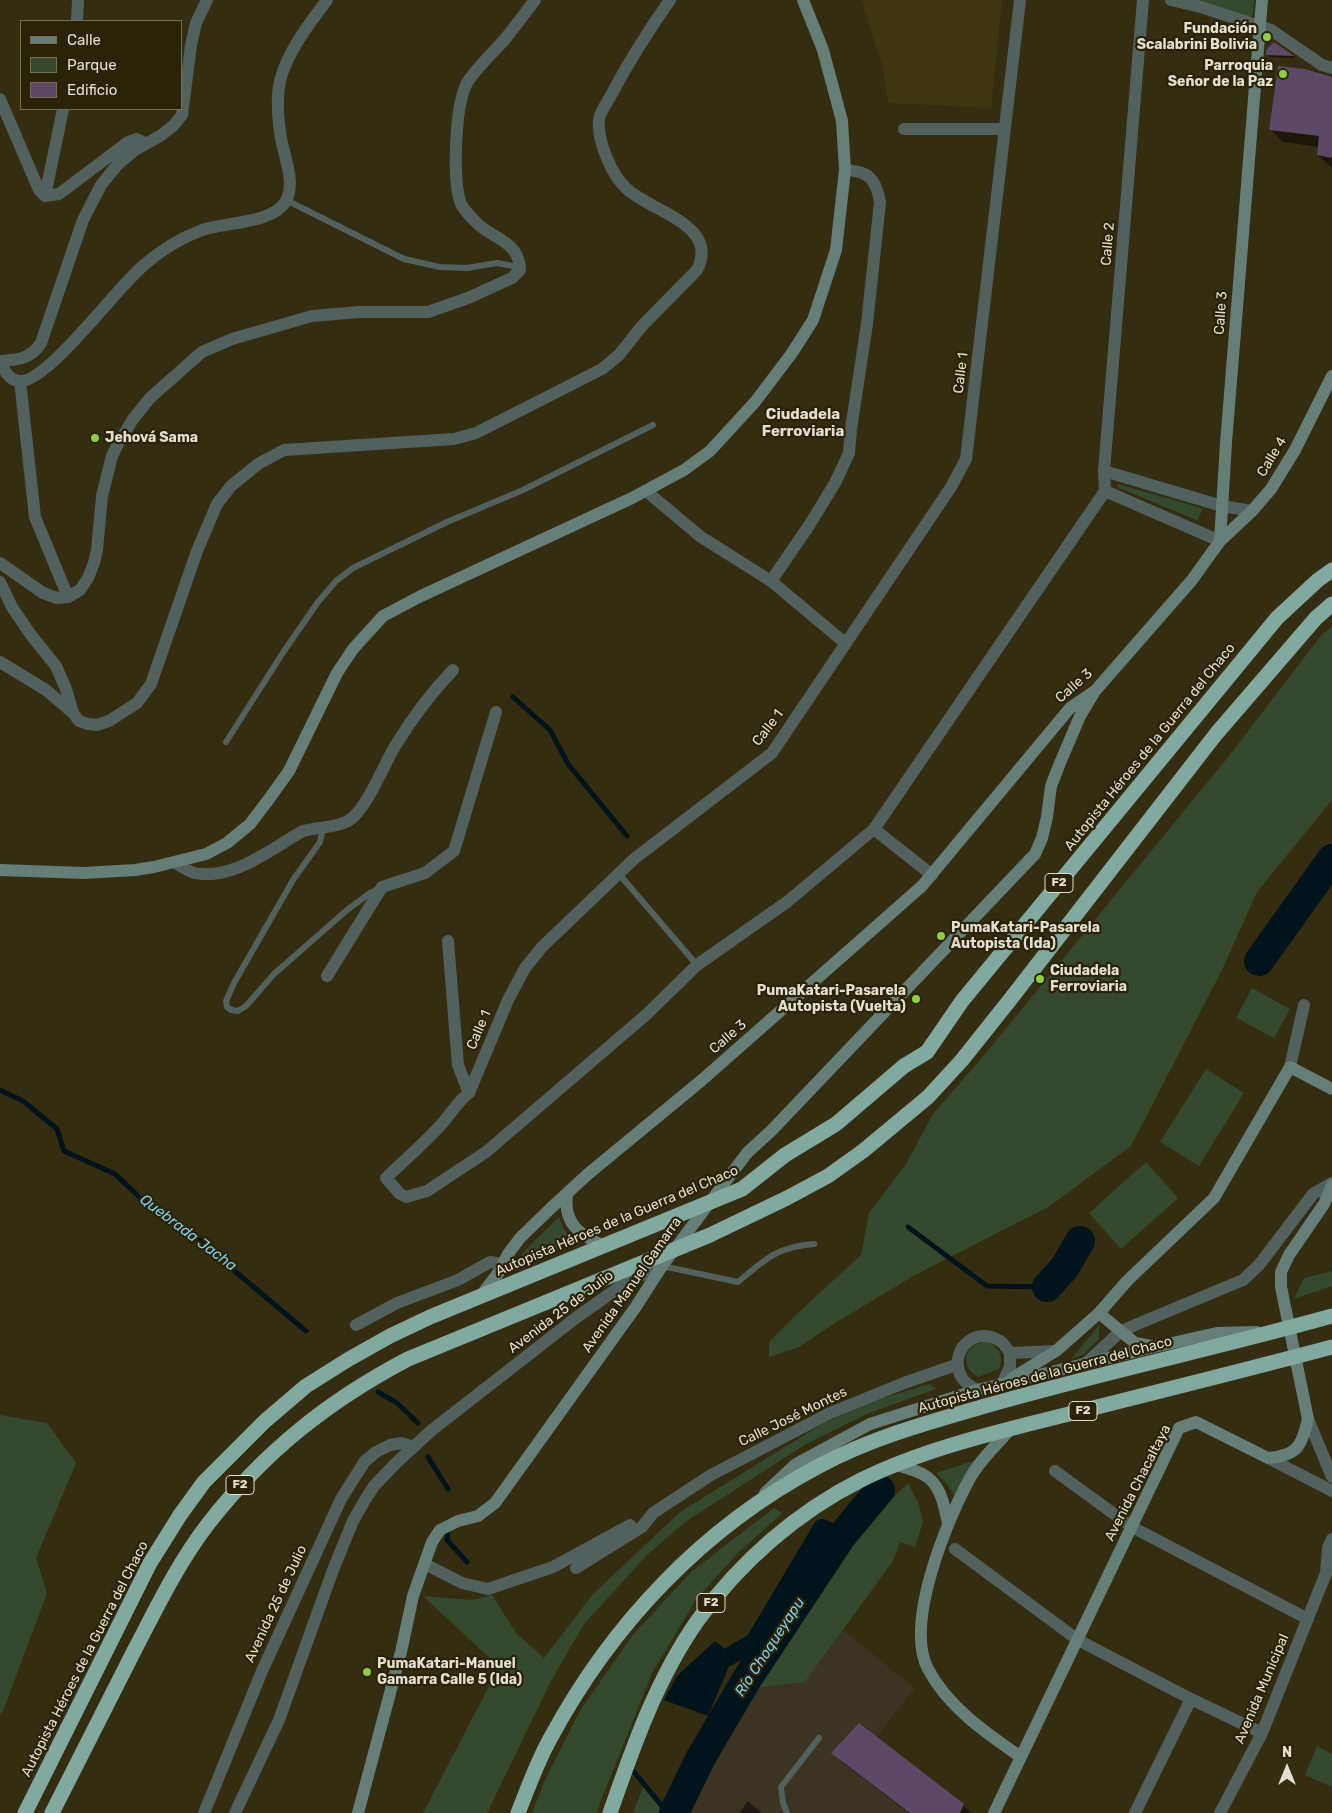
<!DOCTYPE html>
<meta charset="utf-8">
<style>
body{margin:0}
#map{position:relative;width:1332px;height:1813px;overflow:hidden;background:#342d11;font-family:Rubik,sans-serif}
canvas{display:block}
.legend{position:absolute;left:20px;top:20px;width:162px;height:90px;box-sizing:border-box;background:#2a2307;border:1px solid #746e57;margin:0;padding:6px 9px;list-style:none;font-size:15px;color:#e3dfce}
.legend li{display:flex;align-items:center;gap:10px;height:25px}
.legend b{width:25px;border:1px solid #746e57}
.north{position:absolute;left:1262px;top:1743px;width:50px;height:50px;-webkit-text-stroke:4px #2a2307;paint-order:stroke;rotate:0deg;font-size:14px;font-weight:700;line-height:20px;text-align:center;color:#e3dfce}
.north::after{content:'';display:block;margin:auto;width:18px;height:22px;background:#e3dfce;clip-path:polygon(50% 0,100% 100%,50% 72%,0 100%)}
</style>
<div id="map">
<canvas width="1332" height="1813"></canvas>
<ul class="legend">
<li><b style="height:6px;background:#667e78"></b>Calle</li>
<li><b style="height:14px;background:#35492e"></b>Parque</li>
<li><b style="height:14px;background:#5d4965"></b>Edificio</li>
</ul>
<div class="north">N</div>
</div>
<script>
const context = document.querySelector('canvas').getContext('2d');
context.lineJoin = 'round';
function fill(path, color) { context.fillStyle = color; context.fill(path, 'evenodd'); }
function stroke(path, color, width, dash) { context.strokeStyle = color; context.lineWidth = width; context.lineCap = dash ? 'butt' : 'round'; context.setLineDash(dash || []); context.stroke(path); }
function write(font, color, halo, rows, align = 'center') {
  context.font = font + ' Rubik,sans-serif'; context.lineWidth = 4.5; context.setLineDash([]); context.textBaseline = 'middle'; context.strokeStyle = halo; context.fillStyle = color; for (const [text, x, y, turn = 0] of rows) {
    context.save(); context.translate(x, y); context.rotate((+turn || 0) * Math.PI / 180); context.textAlign = isNaN(turn) ? turn : align; if (halo) context.strokeText(text, 0, 0); context.fillText(text, 0, 0); context.restore();
  }
}
fill(new Path2D(`
 M861,0H1002L991,108L888,103L882,65Z`), '#3e3511');
fill(new Path2D(`
 M843,1630L915,1688L876,1737L964,1804L960,1813H690L753,1688L805,1682Z`), '#3c3423');
fill(new Path2D(`
 M1191,0H1254L1253,15L1247,18Z
 M1118,484L1201,508L1202,510L1198,520H1196L1117,487Z
 M1332,627V800L1257,892L1222,970L1131,1146L1050,1206L915,1275L835,1323L799,1347L769,1357V1342L799,1312L861,1255L869,1213L906,1164L933,1114L981,1059L1229,756L1323,633Z
 M1252,988L1290,1009L1274,1038L1236,1018Z
 M1206,1069L1244,1093L1199,1166L1160,1142Z
 M1146,1162L1178,1198L1121,1249L1089,1213Z
 M559,1217L563,1228L576,1243L514,1268L513,1265L531,1244Z
 M1332,1271V1286L1294,1299L1304,1278Z
 M1099,1325V1339L1083,1355L1071,1359Z
 M986,1342C999,1346 1004,1357 999,1369L978,1377C959,1366 964,1344 986,1342Z
 M929,1384L936,1389L869,1413L806,1444L685,1522L647,1555L584,1624L551,1681L487,1813H423L499,1667L423,1596L472,1600L492,1595L516,1633L544,1658L593,1594L680,1512L822,1424L868,1403Z
 M0,1415L47,1423L76,1463L36,1558L47,1593L3,1711L0,1715Z
 M979,1459L955,1497L946,1483L936,1473Z
 M908,1483L918,1502L923,1522L915,1547L900,1542L893,1561L805,1682L753,1688L811,1603L844,1552L875,1515Z
 M774,1508L782,1513L738,1553L697,1598L652,1673L596,1813H532L544,1782L581,1709L632,1636L692,1571Z
 M1317,1746L1332,1754V1787L1305,1775Z
 M643,1787L664,1813H633Z`), '#35492e');
fill(new Path2D(`
 M715,1641L723,1647L730,1664L708,1716L664,1700L677,1676Z`), '#01141b');
fill(new Path2D(`
 M1274,43L1294,57L1295,58L1270,57L1267,55Z
 M1332,78V168L1318,155L1319,147L1283,142L1270,129Z
 M833,1752L963,1805L971,1813H909L842,1762Z
 M748,1801L762,1813H739Z`), '#0007');
stroke(new Path2D(`
 M513,697L550,730L568,764L627,836
 M0,1090L23,1101L57,1129L64,1151L115,1174L153,1210L208,1245L224,1262L306,1331
 M908,1227L987,1286L1047,1287
 M378,1392L397,1403L418,1423
 M428,1457L448,1489
 M448,1531L447,1540L467,1562
 M634,1772L668,1813`), '#01141b', 5);
stroke(new Path2D(`
 M728,1657L754,1642L822,1528L841,1537`), '#01141b', 18);
stroke(new Path2D(`
 M1259,961L1332,859
 M1047,1287L1065,1267L1080,1241
 M674,1813L700,1759L747,1679L841,1537L880,1490`), '#01141b', 30);
fill(new Path2D(`
 M1274,42L1294,56L1266,55V50Z
 M1278,66L1305,69L1332,77V158L1317,155L1319,136L1269,130Z
 M859,1723L964,1804L960,1813H910L831,1753Z`), '#5d4965');
stroke(new Path2D(`
 M286,200L404,259L440,267L467,268L497,263L513,266L520,270
 M226,742L284,651L318,602L336,581L353,568L447,522L523,490L653,425
 M323,828L320,842L293,880L234,983L226,1001L227,1007L231,1010L238,1011L246,1006L274,974L347,910L370,893L379,889
 M619,874L697,965
 M662,1266L738,1282C766,1259 776,1247 814,1244
 M787,1813L783,1803L781,1787L819,1738`), '#52615d', 6);
stroke(new Path2D(`
 M1020,0L966,459L951,487L772,753L634,859L542,947L525,968L508,1000L469,1093C457,1102 450,1115 440,1126C423,1144 404,1161 386,1178L400,1194L406,1197L427,1191L486,1152L647,1014L697,965L787,902L874,829L1105,491
 M1171,0L1201,7L1271,30L1322,65L1332,68
 M77,21L78,0
 M0,99L39,190L45,196L59,194L128,142L137,139L145,143
 M904,129H1005
 M45,196L63,109
 M0,361C17,360 31,359 41,343L83,220L101,185L118,164L135,150L160,136L173,126L182,115L191,45L196,23L207,0
 M0,363C5,371 10,382 22,381C51,378 117,287 144,265C161,250 181,238 202,230C225,222 273,224 286,201C296,182 284,157 281,138C278,120 276,99 280,81C287,52 309,24 327,0
 M20,381L35,517L68,597
 M1104,471L1222,506L1252,511
 M646,491L701,537L771,581L845,643
 M1105,491L1104,471L1143,0
 M1105,491L1220,541
 M0,563L43,593L57,598L68,597L80,590L88,578L94,563L97,550L102,496L112,456L118,444L133,419L150,398L202,352L232,339L312,316L359,312H428L468,298L512,278L520,270C520,243 495,239 479,225C473,219 465,212 461,204C452,182 455,105 467,83C476,68 493,53 505,39C515,27 525,13 535,0
 M771,581L810,524L835,483L849,453L851,429L867,324L880,202C876,179 869,171 845,170
 M0,582L12,607L31,635L56,666L66,689L73,713L79,721L88,724L97,725L109,721L137,703L151,684L197,551L217,504L231,486L258,464L284,450L454,439L476,433L602,369L619,355L641,327L697,270C720,225 652,212 627,189C612,176 597,141 599,120C599,113 607,103 610,97C628,63 648,31 670,0
 M0,662L46,690L73,713
 M874,829L932,875
 M174,862C181,866 187,871 195,873C233,881 272,848 303,831C317,827 335,828 348,821C367,810 384,763 397,743C413,717 432,692 453,670
 M448,941L458,1065L469,1093
 M327,976L382,887L425,873L454,851L496,712
 M1290,1067L1304,1005
 M356,1325L397,1303L458,1280L490,1262L503,1264
 M1010,1353L1056,1351
 M1084,1365L1120,1332L1135,1325L1243,1280L1259,1265L1313,1194L1332,1183
 M977,1390C972,1387 965,1383 962,1378C947,1353 974,1324 1000,1341C1004,1343 1007,1349 1010,1353V1367L1002,1384
 M1308,1419L1332,1477
 M1268,1458L1332,1491
 M1055,1471L1132,1527L1308,1619
 M955,1549L1078,1640L1191,1699L1262,1733
 M425,1564L462,1583L488,1589L553,1567L630,1525
 M576,1568L642,1527L653,1513L711,1475L830,1413L904,1383L956,1365
 M1326,1573L1328,1548L1332,1539
 M204,1813L262,1671L341,1499L365,1461L376,1452L390,1445L401,1443L413,1447
 M235,1813L279,1720L333,1570L353,1521L365,1500L374,1486L396,1463L432,1430L577,1317L628,1281L662,1266
 M1135,1813L1191,1699
 M1220,1813L1262,1733L1326,1573L1332,1566`), '#52615d', 12);
stroke(new Path2D(`
 M1220,541L1226,443L1262,0
 M0,870L84,873L135,870L154,867L206,854L227,843L250,824L269,799L289,771L337,673L353,649L383,616L421,596L632,498L684,470L710,451L755,402L792,353L813,320L836,250L845,170L842,121L823,50L803,0
 M567,1195C563,1224 581,1236 604,1246
 M480,1297L499,1272L508,1254L520,1238L551,1208L588,1174L702,1080L922,886L1070,708L1095,691L1192,580L1220,541L1252,511L1271,489L1295,450L1332,376
 M1099,1313L1135,1343L1151,1346
 M1012,1378L1056,1351L1099,1313L1127,1281L1214,1198L1290,1067L1332,1089
 M1011,1429C997,1444 980,1460 970,1478C947,1520 904,1624 928,1669C948,1707 986,1733 1021,1757
 M897,1465C906,1468 916,1470 924,1475C941,1484 944,1506 948,1523
 M765,1493L796,1464L870,1424L977,1390L1154,1347L1217,1333L1257,1332
 M358,1813L401,1652L413,1596L432,1542L440,1530L458,1521L478,1516L495,1503L635,1308L662,1266L747,1153L772,1130L1035,854L1042,838L1047,817L1051,786L1060,763L1080,716L1095,691
 M994,1813L1179,1428L1196,1422L1268,1458C1297,1456 1302,1446 1308,1419L1281,1287V1272L1289,1255L1324,1204L1332,1185`), '#667e78', 12);
stroke(new Path2D(`
 M25,1813L150,1563L180,1515L204,1482L265,1421L306,1386L349,1359L390,1336L430,1317L742,1189L785,1155L836,1124L904,1066L927,1052L962,1001L1277,618L1318,580L1332,570
 M52,1813C79,1759 107,1705 134,1651C157,1607 178,1563 208,1524C264,1452 328,1401 408,1359L710,1235L787,1198L828,1176L863,1151L928,1097L962,1060L1009,1001L1216,734L1316,618L1332,604
 M518,1813C528,1788 537,1762 550,1739C611,1625 703,1527 819,1466C871,1438 929,1422 985,1406C1100,1373 1217,1348 1332,1316
 M610,1813C633,1747 657,1678 698,1620C740,1562 797,1512 861,1480C927,1447 1010,1429 1081,1411C1165,1390 1249,1369 1332,1347`), '#82a99f', 15);
for (const [x, y, r, color] of [
 [1267,37,5,"#90cd41"],
 [1283,74,5,"#90cd41"],
 [95,438,5,"#90cd41"],
 [941,936,5,"#90cd41"],
 [1040,979,5,"#90cd41"],
 [916,999,5,"#90cd41"],
 [367,1672,5,"#90cd41"]
]) { const dot = new Path2D(); dot.arc(x, y, r, 0, 2 * Math.PI); context.fillStyle = color; context.fill(dot); stroke(dot, '#2a2307', 2); }
for (const [x, y, w] of [
 [1059,883,28],
 [1083,1411,28],
 [240,1485,28],
 [711,1603,28]
]) { const box = new Path2D(); box.roundRect(x - w / 2, y - 9.5, w, 19, 4); context.fillStyle = '#2a2307'; context.fill(box); stroke(box, '#e3dfce', 1); }
write('bold 12px', '#e3dfce', null, [
 ["F2",1059,883],
 ["F2",1083,1411],
 ["F2",240,1485],
 ["F2",711,1603]
]);
write('bold 14px', '#e3dfce', '#2a2307', [
 ["Fundación",1257,29,"right"],
 ["Scalabrini Bolivia",1257,45,"right"],
 ["Parroquia",1273,66,"right"],
 ["Señor de la Paz",1273,82,"right"],
 ["Jehová Sama",105,438],
 ["PumaKatari-Pasarela",951,928],
 ["Autopista (Ida)",951,944],
 ["Ciudadela",1050,971],
 ["Ferroviaria",1050,987],
 ["PumaKatari-Pasarela",906,991,"right"],
 ["Autopista (Vuelta)",906,1007,"right"],
 ["PumaKatari-Manuel",377,1664],
 ["Gamarra Calle 5 (Ida)",377,1680]
], 'left');
write('14px', '#e3dfce', '#2a2307', [
 ["Calle 2",1108,244,-85],
 ["Calle 3",1221,313,-86],
 ["Calle 1",961,373,-83],
 ["Calle 4",1272,457,-59],
 ["Calle 3",1074,686,-41],
 ["Calle 1",768,728,-53],
 ["Autopista Héroes de la Guerra del Chaco",1150,747,-51],
 ["Calle 1",479,1030,-67],
 ["Calle 3",728,1037,-41],
 ["Autopista Héroes de la Guerra del Chaco",617,1221,-23],
 ["Avenida Manuel Gamarra",632,1285,-55],
 ["Avenida 25 de Julio",561,1312,-37],
 ["Autopista Héroes de la Guerra del Chaco",1045,1375,-15],
 ["Calle José Montes",793,1417,-26],
 ["Avenida Chacaltaya",1138,1483,-63],
 ["Avenida 25 de Julio",276,1604,-65],
 ["Autopista Héroes de la Guerra del Chaco",85,1659,-63],
 ["Avenida Municipal",1262,1689,-67]
]);
write('bold 15px', '#e3dfce', '#2a2307', [
 ["Ciudadela",803,415],
 ["Ferroviaria",803,432]
]);
write('italic 15px', '#81cbe5', '#2a2307', [
 ["Quebrada Jacha",188,1233,37],
 ["Río Choqueyapu",770,1647,-57]
]);
</script>
